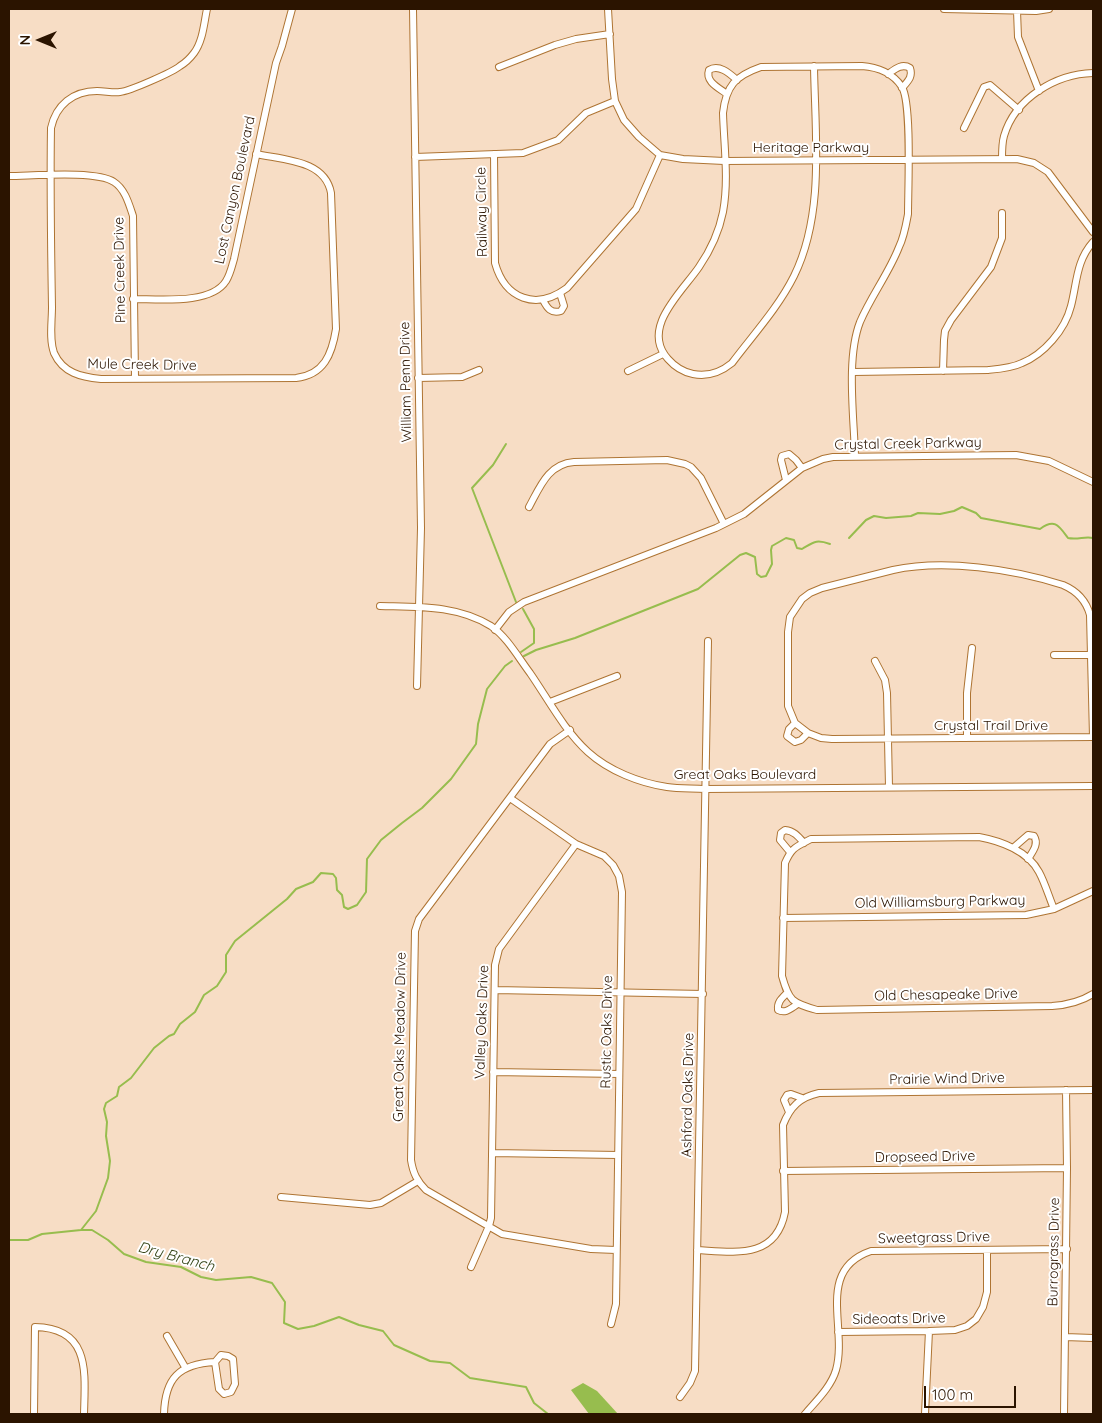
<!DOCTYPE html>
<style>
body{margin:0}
#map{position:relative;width:1102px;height:1423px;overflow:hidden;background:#f7ddc5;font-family:Quicksand,sans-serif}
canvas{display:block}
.frame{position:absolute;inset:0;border:10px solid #2b1400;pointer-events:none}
.north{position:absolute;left:15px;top:15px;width:50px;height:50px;-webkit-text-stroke:4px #fff;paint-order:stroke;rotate:270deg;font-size:14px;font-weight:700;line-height:20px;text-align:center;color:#2b1400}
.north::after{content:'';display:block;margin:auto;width:18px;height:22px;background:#2b1400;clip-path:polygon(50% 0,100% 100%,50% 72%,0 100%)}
.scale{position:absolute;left:924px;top:1386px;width:92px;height:22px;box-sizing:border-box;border:2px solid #2b1400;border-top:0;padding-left:6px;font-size:15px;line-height:18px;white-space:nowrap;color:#2b1400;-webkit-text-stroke:4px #fff;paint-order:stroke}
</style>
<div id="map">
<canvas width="1102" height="1423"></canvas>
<div class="frame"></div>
<div class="north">N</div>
<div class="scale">100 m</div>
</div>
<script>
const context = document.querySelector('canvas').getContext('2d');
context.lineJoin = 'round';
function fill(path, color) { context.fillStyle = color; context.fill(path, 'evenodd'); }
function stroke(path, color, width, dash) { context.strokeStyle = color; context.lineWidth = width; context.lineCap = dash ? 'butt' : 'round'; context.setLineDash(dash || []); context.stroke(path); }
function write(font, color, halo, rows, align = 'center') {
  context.font = font + ' Quicksand,sans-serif'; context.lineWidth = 4; context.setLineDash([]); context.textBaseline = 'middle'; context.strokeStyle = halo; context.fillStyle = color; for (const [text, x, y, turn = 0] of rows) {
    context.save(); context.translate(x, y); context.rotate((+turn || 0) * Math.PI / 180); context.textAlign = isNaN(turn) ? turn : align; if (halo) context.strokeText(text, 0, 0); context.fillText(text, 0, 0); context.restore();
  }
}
fill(new Path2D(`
 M583,1383L597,1391L618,1414H589L571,1390Z`), '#97bd4e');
stroke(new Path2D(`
 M506,444L493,465L472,488L516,602
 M849,538L866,520L874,516L886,518L911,516L918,513L940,514L954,511L962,507L976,513L981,518L1040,529C1055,518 1059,526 1068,538C1078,540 1085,536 1093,538
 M521,652L534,643V629L523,609
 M524,656L536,650L575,638L698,589L740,555L746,553L755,557L757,574L761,577L766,576L772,564L771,550L772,546L786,538L794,540L797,548L802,549C814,542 816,539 830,544
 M81,1230L96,1211L108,1178L110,1161L106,1136L107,1122L104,1109L106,1103L117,1096L119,1087L131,1078L154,1048L169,1036L174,1034L180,1024L195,1012L204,995L217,986L226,972V955L235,941L287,899L296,889L313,882L321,873L333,874L336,878L337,890L342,895L344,907L348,909L357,905L366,892L367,859L381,840L402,823L422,808L451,779L476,744L478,724L487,689L505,666L512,661
 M9,1240H28L42,1234L81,1230H92L108,1240L124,1254L146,1262L181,1267L201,1277L216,1280L251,1277L272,1283L285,1302L284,1323L298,1329L314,1326L339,1317L359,1325L383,1331L394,1345L430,1361L450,1363L470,1378L526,1387L534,1403L548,1414`), '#97bd4e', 2);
const street = new Path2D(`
 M207,9C204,23 203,41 194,53C191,57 185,63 180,66C173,72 130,91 120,92C113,93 105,91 97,91C73,91 56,105 51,128C50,188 51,248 52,307C52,322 49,339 54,353C63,373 81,377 101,379L296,378C324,375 332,354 336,329L331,193C325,160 284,160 256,154
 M413,9L421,528L417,686
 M608,9L612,79L615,101L624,120L639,137L660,155L683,159L724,161L1017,159L1034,163L1048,172L1093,232
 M944,9L1036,11L1049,9
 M1017,11L1018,37L1039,91
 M814,66C815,135 825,213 794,276C778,308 753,335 732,363C721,372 708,377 693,374C683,372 675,367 668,359C640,328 682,292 699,267C710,251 719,232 723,212C729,180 724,146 723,113C726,86 735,76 761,67L862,66C877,67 893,73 902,87C912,104 908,190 908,214C906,225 904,237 899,247C889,273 871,296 860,322C846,358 854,417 855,456
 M499,67L555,45L576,39L610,34
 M888,74C895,69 902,63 910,68C913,77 908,81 902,88
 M727,94C719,88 705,82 709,70C719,64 729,73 737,80
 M964,128L984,87L990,85L1019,110
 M494,154L495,263C505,299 536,311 567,288L636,209L660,155
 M415,157L523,153L558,140L586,113L615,101
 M1002,159C1002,151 1002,143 1004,136C1015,98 1056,74 1093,73
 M9,176C31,176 97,170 114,182C125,189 129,204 133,216L135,378
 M133,299C159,299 211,305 226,281C230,275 232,266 234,259L276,63L282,46L292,9
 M543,300C547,308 551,314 561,311L564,306L560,293
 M628,371L663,354
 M943,371L944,340L945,331L951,320L991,267L1002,238V213
 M853,372L988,370C999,369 1012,368 1022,363C1044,354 1065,330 1071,306C1077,283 1076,261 1093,242
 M418,378L462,377L479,370
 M786,480L781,460L782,456L789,454L796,460L802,468
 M529,507C540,487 548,464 574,462L667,460L685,464L691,467L701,478L724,524
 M380,606C418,607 457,605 491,626C507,637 518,657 530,673C548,699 564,730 588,752C609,771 640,783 667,787C680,789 693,788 705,789L1093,786
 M495,630L509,612L524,602L716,528L744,514L802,468L823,459L833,457L1016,455L1049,461L1093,482
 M1054,655H1092
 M875,661L885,680L887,693L889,787
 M550,702L617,676
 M795,723L789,729L787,736L795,742L801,740L808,733
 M570,730L550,744L419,919L415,931L411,1160C413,1173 417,1181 426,1190L502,1234L591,1249L616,1250
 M967,737V693L972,648
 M1093,737L1090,615C1086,600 1077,591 1063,585C1013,569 944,559 893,570C869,576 845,582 822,588L810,593L802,599L790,617L788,632V706L795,723L808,733L821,738L832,739L1093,737
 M510,798L576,844L604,856L613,865L619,876L622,892L616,1304L611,1324
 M1013,848L1028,835L1034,836C1039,844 1033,851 1028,859
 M790,852L780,840L781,833L785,830C794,831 798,836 804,843
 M1054,909C1049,897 1045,883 1039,872C1028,851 1001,841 979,837L811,839C796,847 792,847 785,863L782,976C789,1001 792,1003 817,1010L1052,1006C1068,1005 1080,1002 1093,994
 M783,918L1026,915L1054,909L1093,891
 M495,990L703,994
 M787,993C782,998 777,1002 778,1010C786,1014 791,1008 798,1004
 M493,1072L619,1074
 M789,1112L784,1100L787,1095L791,1094L802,1098
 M492,1153L618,1155
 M783,1171L1067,1168
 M281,1197L370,1205L381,1203L418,1181
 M697,1250C734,1252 776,1260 785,1212L783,1125C790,1107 800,1097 819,1093L1093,1090
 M471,1267L489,1226L491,1218L495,965L499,949L576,844
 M838,1332L929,1331L955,1330L967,1326L976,1319L983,1307L987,1292V1250
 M167,1336L185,1367
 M1065,1337L1093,1338
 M680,1397L690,1383L695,1371L708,641
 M34,1414L35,1327C91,1328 85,1373 84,1414
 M164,1414C165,1378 179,1364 215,1362L221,1355L228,1356L233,1359L235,1384L231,1392L224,1394L219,1389L215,1362
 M805,1414C816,1401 831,1387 836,1370C848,1328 815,1270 871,1251L1067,1249
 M925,1414L929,1331
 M1064,1414L1067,1168L1066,1090`);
stroke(street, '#ae7433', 8);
stroke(street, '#fff', 6);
write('14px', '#2b1400', '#fff', [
 ["Heritage Parkway",811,148],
 ["Lost Canyon Boulevard",235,190,-78],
 ["Railway Circle",482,212,-91],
 ["Pine Creek Drive",120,270,-91],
 ["Mule Creek Drive",142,365,1],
 ["William Penn Drive",406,382,-91],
 ["Crystal Creek Parkway",908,444,-1],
 ["Crystal Trail Drive",991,726],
 ["Great Oaks Boulevard",745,775],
 ["Old Williamsburg Parkway",940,902,-1],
 ["Old Chesapeake Drive",946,995,-1],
 ["Valley Oaks Drive",482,1022,-88],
 ["Rustic Oaks Drive",607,1032,-89],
 ["Great Oaks Meadow Drive",400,1037,-89],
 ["Prairie Wind Drive",947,1079,-1],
 ["Ashford Oaks Drive",688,1095,-89],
 ["Dropseed Drive",925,1157,-1],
 ["Sweetgrass Drive",934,1238,-1],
 ["Burrograss Drive",1054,1252,-89],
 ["Sideoats Drive",899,1319,-1]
]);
write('italic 15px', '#354518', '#fff', [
 ["Dry Branch",176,1257,15]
]);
</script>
